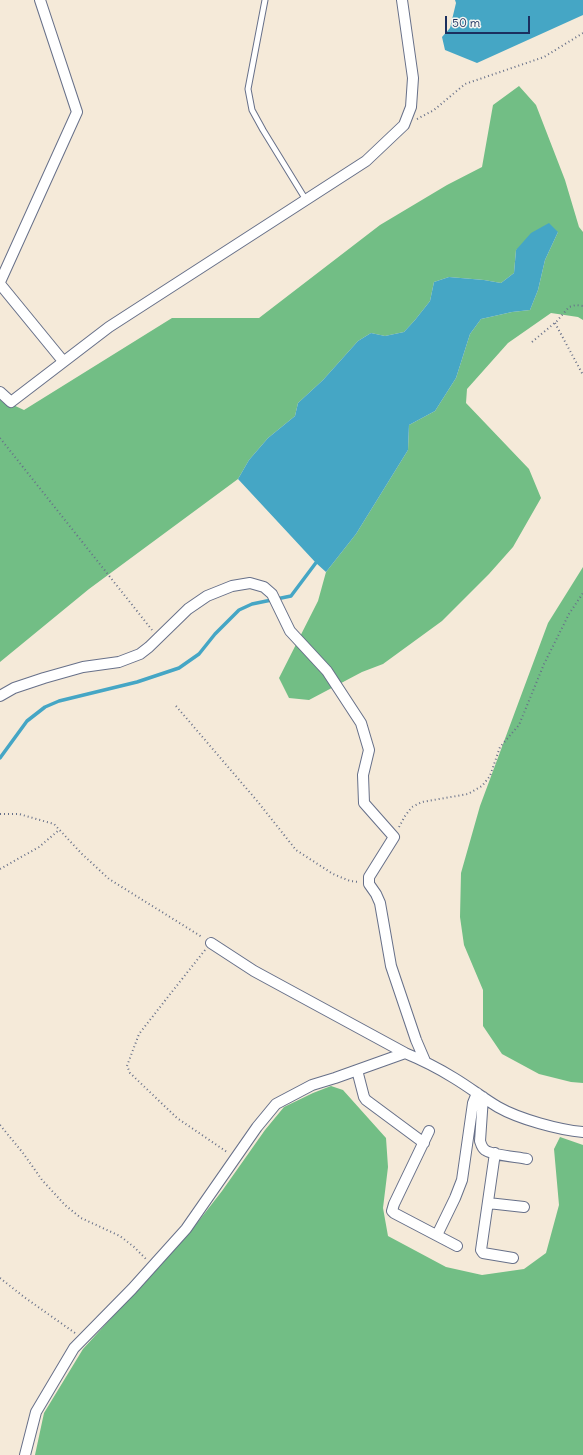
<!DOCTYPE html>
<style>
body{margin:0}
#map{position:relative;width:583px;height:1455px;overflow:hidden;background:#f5ead9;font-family:Delius,sans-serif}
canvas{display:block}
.scale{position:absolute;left:445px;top:16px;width:85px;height:18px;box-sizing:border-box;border:2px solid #1b2f5e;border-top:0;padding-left:5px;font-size:12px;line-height:14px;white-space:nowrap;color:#1b2f5e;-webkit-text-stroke:3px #f6f6f2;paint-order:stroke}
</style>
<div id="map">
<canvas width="583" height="1455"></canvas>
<div class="scale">50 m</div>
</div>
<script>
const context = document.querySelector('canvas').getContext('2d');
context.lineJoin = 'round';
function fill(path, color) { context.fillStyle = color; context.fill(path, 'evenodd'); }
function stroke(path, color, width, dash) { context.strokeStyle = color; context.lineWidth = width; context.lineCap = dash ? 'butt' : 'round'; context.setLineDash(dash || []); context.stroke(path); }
fill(new Path2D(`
 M519,86L536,105L565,180L579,227L583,232V320L578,317L551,313L508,343L467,389L466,403L529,469L541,498L513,547L489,574L442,621L383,664L362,672L309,700L289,698L279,678L318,601L326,572L356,534L408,450L409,425L435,411L456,378L470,334L481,319L512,312L530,310L538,290L545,260L558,232L516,250L514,273L501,283L484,280L449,277L434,282L430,301L415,320L404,332L385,336L371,333L358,341L323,380L298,403L295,416L268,438L249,460L238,479L89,589L0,662V399L24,410L172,318H259L380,225L447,185L482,167L493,105Z
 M583,567V1083L571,1082L539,1074L502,1054L483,1026V990L464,945L460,917L461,873L480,806L548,623Z
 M331,1086L343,1090L386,1138L388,1167L383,1208L388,1236L446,1267L482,1275L524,1269L546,1253L559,1205L554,1149L560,1137L583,1145V1455H35L44,1413L83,1349L190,1232L222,1191L265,1130L284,1107L313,1093Z`), '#72be85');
fill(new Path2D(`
 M455,0H583V15L477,63L445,50L442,37L450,28L456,3Z
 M549,223L558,232L545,260L538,290L530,310L512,312L481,319L470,334L456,378L435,411L409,425L408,450L356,534L326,572L316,563L238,479L249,460L268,438L295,416L298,403L323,380L358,341L371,333L385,336L404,332L415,320L430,301L434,282L449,277L484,280L501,283L514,273L516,250L531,233Z`), '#45a6c5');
stroke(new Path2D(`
 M0,758L27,721L45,707L59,701L137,682L179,668L199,654L215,634L239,610L252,604L291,596L318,560`), '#45a6c5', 3.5);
const lane = new Path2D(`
 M265,0L248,89L252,110L263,130L306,200`);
const street = new Path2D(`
 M0,282L77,112L40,0
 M0,284L63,361
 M0,392L11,402L109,327L366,161L404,125L411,107L413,78L402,0
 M0,696L14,688L44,678L83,667L119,662L140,654L149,647L188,609L207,596L232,586L250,583L264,587L272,594L290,631L327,671L361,723L369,750L363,775L364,803L394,837L369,877V884L376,894L380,903L391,966L416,1040L425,1061
 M211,943L254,971L405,1053C422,1060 438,1068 454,1078C469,1087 483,1098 498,1107C519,1119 559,1130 583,1132
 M357,1070L364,1097L366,1100L424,1143
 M483,1097L480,1141C481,1144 482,1148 485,1150C491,1155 518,1157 527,1159
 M429,1131L394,1204L392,1211L394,1213L457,1246
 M495,1153L481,1250L483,1253L513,1258
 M488,1203L524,1207
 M437,1235L455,1198L462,1180L473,1103L477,1093
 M25,1455L36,1412L74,1348L132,1289L186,1229L257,1127L276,1104L312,1085L335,1078L405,1053`);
stroke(lane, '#677089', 7);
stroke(street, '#677089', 12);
stroke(new Path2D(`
 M417,119L434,110L465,84L544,57L583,33
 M555,323L583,375
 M532,342L557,321L569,307L576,305L583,306
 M0,438L152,630
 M176,706L258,802L296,850L333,874L350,881L359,882
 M0,814H19L54,824L82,854L109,879L202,937
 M399,827L405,816L412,807L422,802L468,794L482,786L490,776L500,747L519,725L544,664L569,614L583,593
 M0,869L39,847L59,830
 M205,950L171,993L139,1034L127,1066L130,1073L177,1118L227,1152
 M0,1125L23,1153L42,1180L65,1205L81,1218L120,1236L134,1247L146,1259
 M0,1278L24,1297L75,1333`), '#677089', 2, [1, 3]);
stroke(lane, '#fff', 5);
stroke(street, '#fff', 10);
</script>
